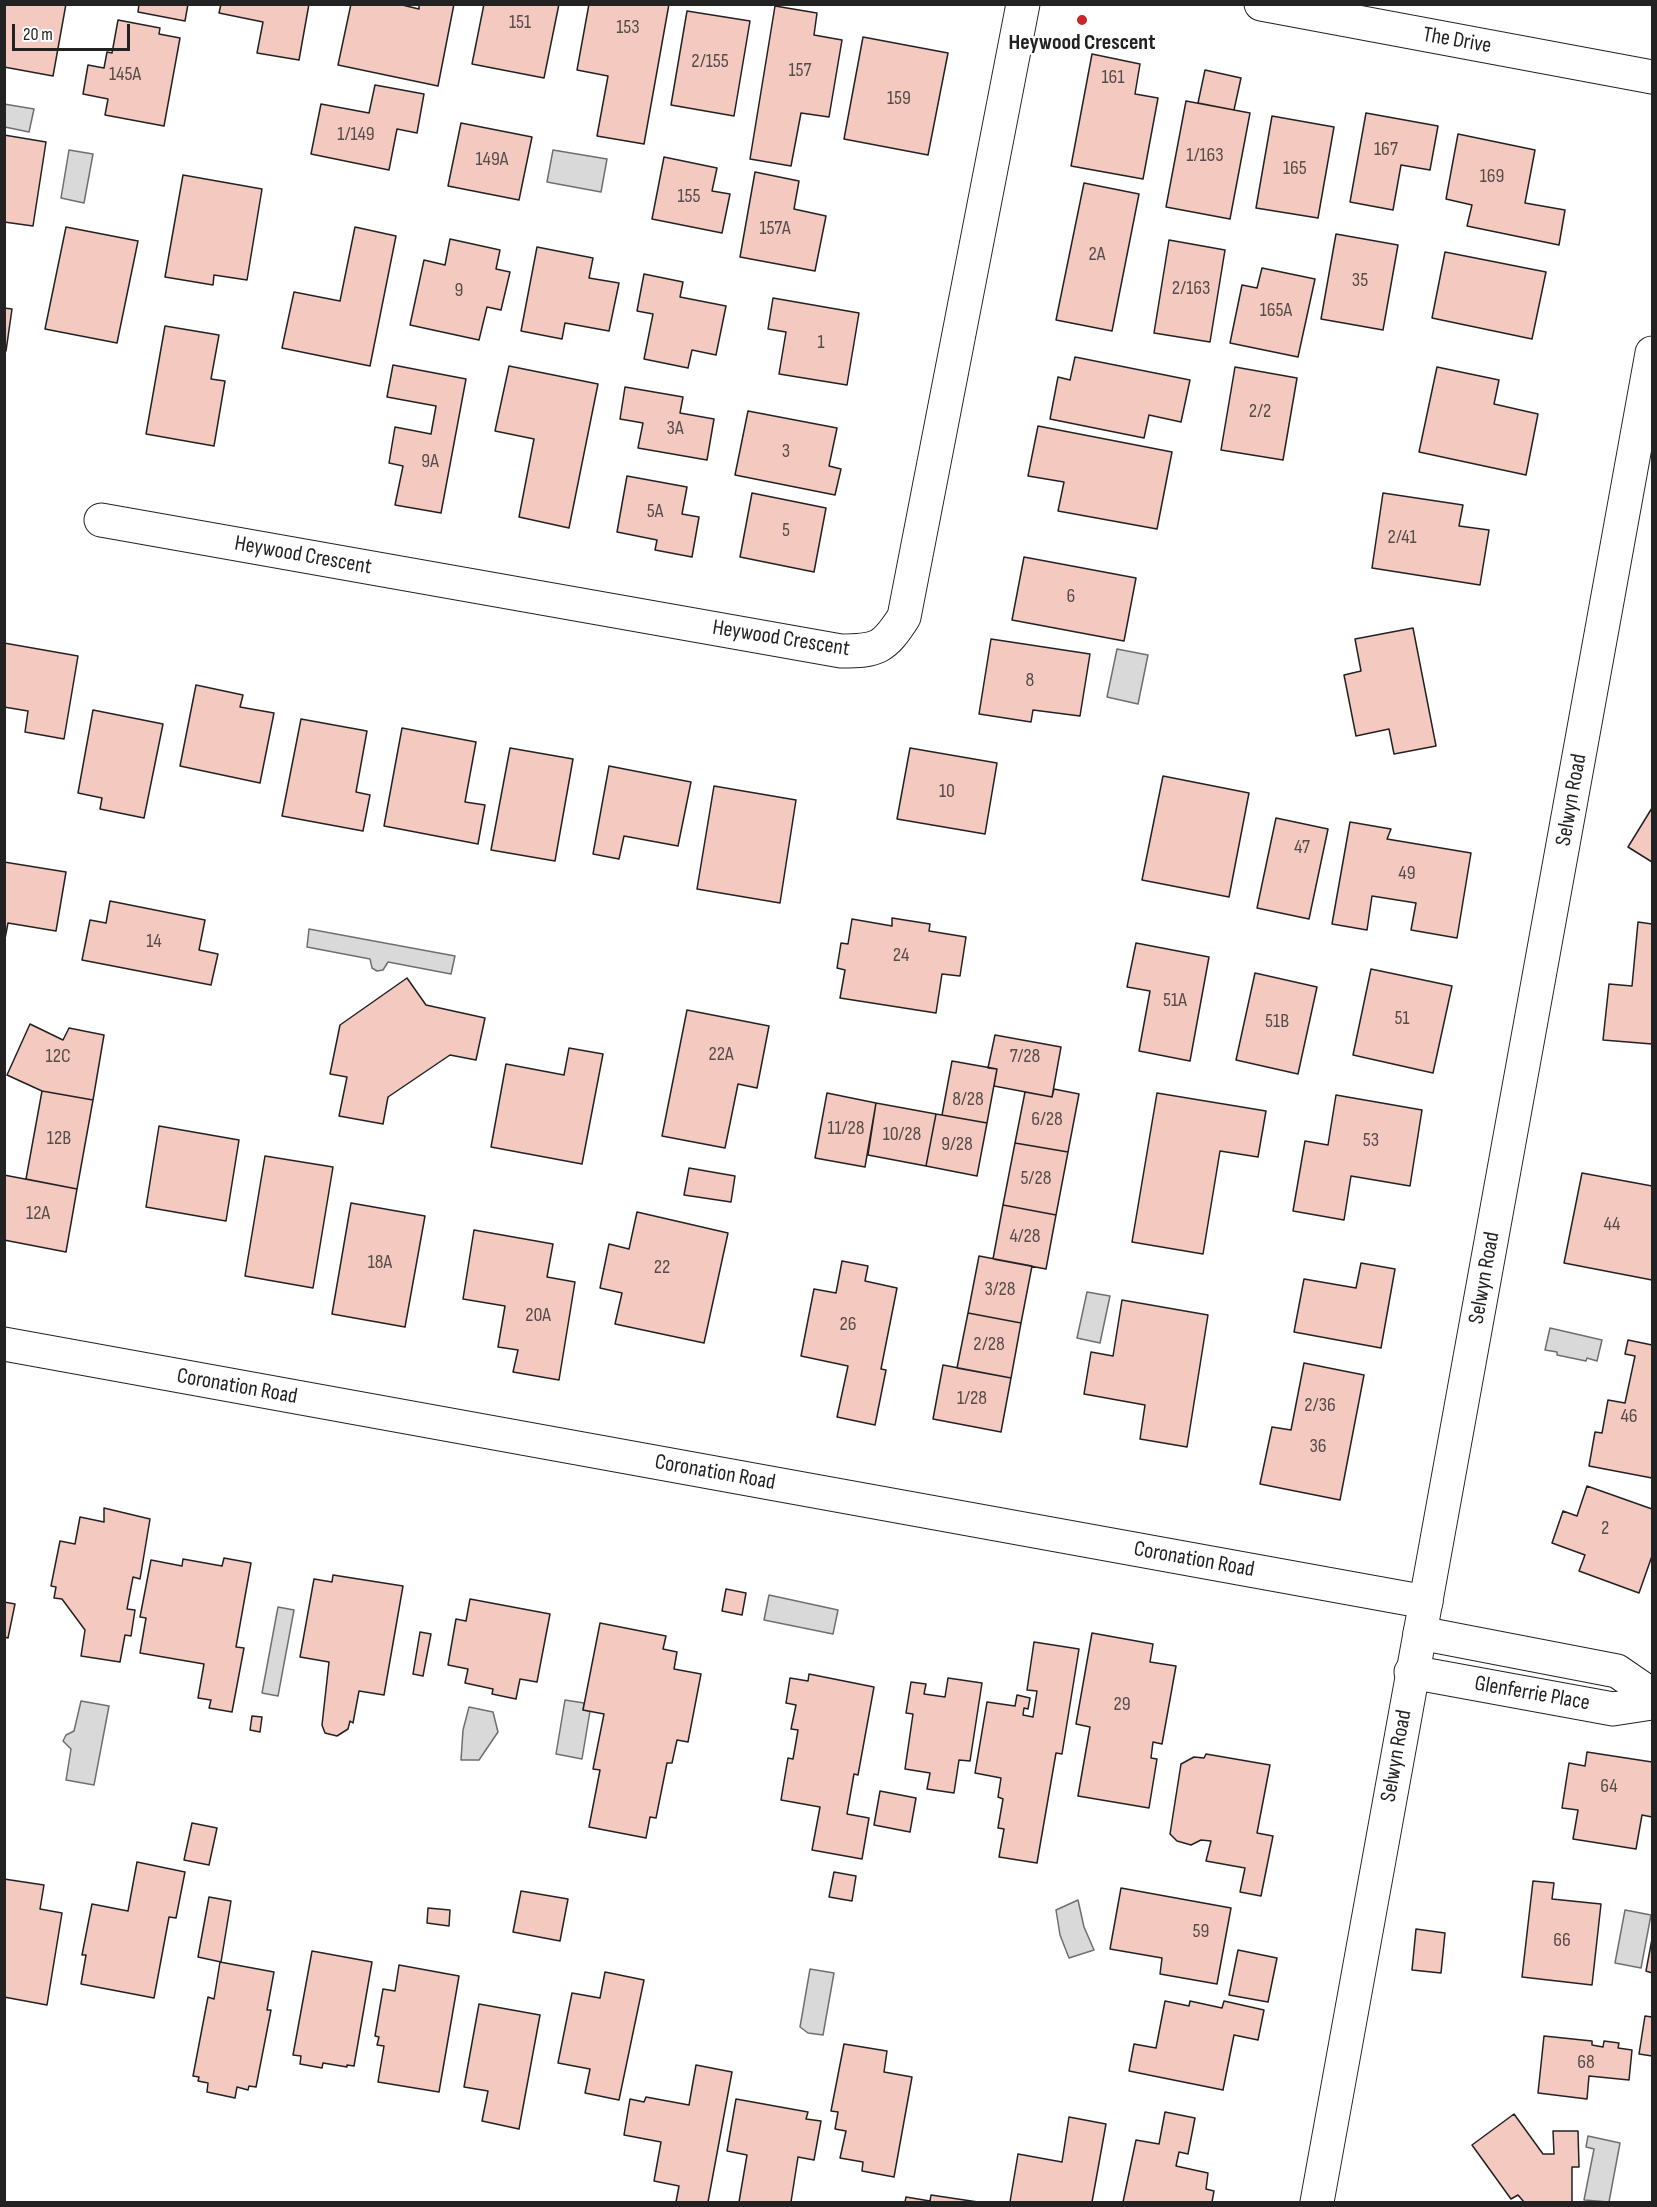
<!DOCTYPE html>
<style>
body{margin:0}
#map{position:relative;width:1657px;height:2207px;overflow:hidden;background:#fff;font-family:"Sofia Sans Condensed",sans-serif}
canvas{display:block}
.frame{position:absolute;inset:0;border:6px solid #222;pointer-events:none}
.scale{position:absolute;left:12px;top:24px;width:118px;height:27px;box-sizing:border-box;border:3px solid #222;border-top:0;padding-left:8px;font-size:18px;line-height:21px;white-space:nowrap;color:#222;-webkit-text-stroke:4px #fff;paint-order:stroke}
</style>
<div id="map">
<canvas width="1657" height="2207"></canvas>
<div class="frame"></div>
<div class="scale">20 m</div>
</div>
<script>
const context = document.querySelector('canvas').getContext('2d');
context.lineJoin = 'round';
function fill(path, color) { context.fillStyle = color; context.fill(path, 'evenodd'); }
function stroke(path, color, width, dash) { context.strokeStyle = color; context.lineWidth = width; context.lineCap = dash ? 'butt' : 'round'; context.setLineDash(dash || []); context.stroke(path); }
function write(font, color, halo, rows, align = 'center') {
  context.font = font + ' "Sofia Sans Condensed",sans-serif'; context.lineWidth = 4.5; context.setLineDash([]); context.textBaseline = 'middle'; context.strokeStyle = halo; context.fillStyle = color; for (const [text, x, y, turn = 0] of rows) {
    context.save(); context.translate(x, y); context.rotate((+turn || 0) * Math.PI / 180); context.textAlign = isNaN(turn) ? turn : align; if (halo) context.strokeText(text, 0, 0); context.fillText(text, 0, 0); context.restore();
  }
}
const water = new Path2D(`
 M4,104L34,109L29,132L5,127Z
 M69,150L93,154L84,203L61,198Z
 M553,150L607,159L601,192L547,182Z
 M1117,649L1148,655L1138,704L1107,697Z
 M309,929L455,956L451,974L388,962L383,970L377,971L372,968L370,959L307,947Z
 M1087,1292L1110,1296L1100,1343L1077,1338Z
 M1550,1328L1602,1340L1597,1361L1587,1358L1586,1361L1557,1355V1352L1545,1350Z
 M769,1595L838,1610L833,1634L764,1620Z
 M278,1607L294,1610L278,1696L262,1693Z
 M565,1700L584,1703L583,1710L590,1711L582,1759L556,1754Z
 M81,1701L109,1706L94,1785L66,1780L71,1749L63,1741L66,1735L74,1731Z
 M469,1707L493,1712L498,1732L479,1760H461L463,1730Z
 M1078,1900L1084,1927L1094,1950L1069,1958L1060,1935L1056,1910Z
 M1625,1910L1651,1915L1641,1968L1615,1963Z
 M810,1969L834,1973L823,2035L808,2033L800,2027Z
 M1588,2136L1620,2143L1609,2202L1584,2200L1594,2149L1586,2147Z`);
fill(water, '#d9d9d9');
stroke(water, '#6f6f6f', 1.5);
const building = new Path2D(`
 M4,4H66L53,76L4,67Z
 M139,4H188L185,21L138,12Z
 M221,4H309L299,60L257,53L263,22L219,13Z
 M351,4H398L419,9V4H454L438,86L338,65Z
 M484,4H559L544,78L472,64Z
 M589,4H669L644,144L597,136L608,76L577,70Z
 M775,6L817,13L814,35L842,40L829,117L801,113L791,166L750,159Z
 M687,11L750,21L734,116L671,105Z
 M118,20L160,28L159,34L180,38L164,126L105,115L108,99L83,94L88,65L104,68L107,52L112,53Z
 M863,37L948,53L928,155L844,139Z
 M1092,54L1140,64L1135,94L1158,98L1143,179L1071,166Z
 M1205,70L1241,78L1234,110L1198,103Z
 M375,85L424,94L417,133L397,129L389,170L311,154L321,104L369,113Z
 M1186,101L1250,113L1230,219L1166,207Z
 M1366,113L1438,126L1430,170L1401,165L1393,210L1350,202Z
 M1272,116L1334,127L1318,218L1256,208Z
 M461,123L532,137L519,200L448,186Z
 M1458,134L1535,150L1525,203L1565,210L1559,245L1467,226L1472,205L1446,199Z
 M4,135L46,142L33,226L4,222Z
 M664,157L717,168L712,191L730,194L722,233L652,219Z
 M755,172L799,181L794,209L826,216L815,271L740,257Z
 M183,175L262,189L247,280L214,275L213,285L165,277Z
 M1084,183L1139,194L1112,331L1056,320Z
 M66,227L138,241L117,343L45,329Z
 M355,227L396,236L370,366L282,348L294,292L340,301Z
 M1336,234L1398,245L1383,330L1321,319Z
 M450,239L500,250L496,269L510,272L501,310L487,307L479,340L410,325L424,260L445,265Z
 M1169,240L1225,250L1210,342L1154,333Z
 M537,247L593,258L589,278L619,283L609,331L565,323L562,339L521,331Z
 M1445,252L1546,272L1532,339L1432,318Z
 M1262,268L1315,279L1298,357L1230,343L1242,285L1257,288Z
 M644,274L683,282L680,297L726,306L716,355L692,350L688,368L644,359L653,314L637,311Z
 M773,298L859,313L847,385L779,374L786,332L768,329Z
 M4,308L12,309L6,351H4Z
 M165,326L219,335L211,379L225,381L214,446L146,434Z
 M1075,357L1190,380L1181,422L1149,415L1144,438L1050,419L1058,377L1070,380Z
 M393,365L466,379L441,513L395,505L403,466L389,463L395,427L431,434L436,406L387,397Z
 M509,366L598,384L569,528L519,517L534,439L495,431Z
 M1235,367L1297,378L1283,460L1221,450Z
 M1437,367L1499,380L1494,404L1538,414L1526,475L1419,452Z
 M625,387L683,397L680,413L714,419L707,460L638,448L643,423L620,419Z
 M748,411L837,428L829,466L841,469L835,495L735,475Z
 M1038,426L1172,452L1157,529L1058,511L1064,482L1028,476Z
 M627,476L687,487L682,514L699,517L692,557L655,550L657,540L617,532Z
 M752,493L826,508L814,572L740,557Z
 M1383,493L1463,505L1459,526L1489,530L1480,585L1372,568Z
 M1024,557L1136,578L1124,641L1012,620Z
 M1413,628L1436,746L1394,754L1389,729L1356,736L1344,675L1361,671L1355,639Z
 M991,639L1090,654L1080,716L1033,710L1031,722L979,714Z
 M4,643L78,656L64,739L25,732L28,711L4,707Z
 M196,685L243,695L240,707L274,713L260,783L180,766Z
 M93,710L163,724L144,818L100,809L102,798L78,793Z
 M301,719L367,731L356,792L370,795L363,831L282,816Z
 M402,728L476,742L465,802L485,805L478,844L384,826Z
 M510,748L573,759L555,861L491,850Z
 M910,748L997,763L985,834L897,819Z
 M609,766L691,782L678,846L624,836L619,859L593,854Z
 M1163,776L1249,793L1229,897L1142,880Z
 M714,786L796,800L780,903L697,889Z
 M1652,808V862L1628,847Z
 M1276,818L1328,829L1309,919L1257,908Z
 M1350,822L1391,829L1387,839L1471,853L1457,938L1411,930L1416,903L1372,896L1367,930L1332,924Z
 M4,862L66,872L56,931L8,923L4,944Z
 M110,901L205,920L199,950L218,954L211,985L82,960L90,920L106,923Z
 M892,918L930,924L929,931L966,937L960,976L942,974L936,1013L840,998L845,970L837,968L841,943L848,944L852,919L892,926Z
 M1638,922L1652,924V1044L1603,1040L1609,984L1632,986Z
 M1136,943L1209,957L1190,1061L1139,1051L1150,991L1127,987Z
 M1371,969L1452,986L1433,1073L1353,1055Z
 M1255,973L1317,987L1298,1074L1236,1060Z
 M407,978L426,1005L485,1018L476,1060L450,1055L388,1097L383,1124L339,1116L347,1077L330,1074L340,1025Z
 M687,1010L769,1026L757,1088L738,1084L725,1148L662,1136Z
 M30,1024L63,1040L69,1028L104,1035L93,1100L42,1091L7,1075Z
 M995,1035L1061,1047L1052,1097L994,1086L997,1069L988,1068Z
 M569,1048L603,1054L582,1164L491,1147L506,1064L564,1075Z
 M952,1061L997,1069L987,1123L942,1115Z
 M1054,1089L1079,1094L1068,1152L1015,1143L1025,1092L1052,1097Z
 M42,1091L93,1100L77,1189L26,1179Z
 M827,1093L876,1103L865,1167L815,1158Z
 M1157,1093L1266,1111L1258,1157L1220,1151L1203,1254L1132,1242Z
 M1336,1095L1422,1110L1410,1186L1351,1176L1344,1220L1293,1211L1305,1141L1328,1145Z
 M876,1103L936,1114L926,1166L868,1155Z
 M936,1114L987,1123L977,1176L926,1166Z
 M159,1126L239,1140L226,1221L146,1207Z
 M1015,1143L1068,1152L1056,1215L1003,1205Z
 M265,1156L333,1167L313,1288L245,1276Z
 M689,1168L735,1176L731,1202L684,1195Z
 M1582,1173L1652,1186V1280L1564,1263Z
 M4,1175L77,1189L66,1252L4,1240Z
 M351,1203L425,1216L405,1327L332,1314Z
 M1003,1205L1056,1215L1046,1269L993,1259Z
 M637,1212L728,1233L704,1343L615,1324L622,1293L600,1288L609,1244L629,1249Z
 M474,1230L553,1244L547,1277L575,1282L559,1380L513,1372L518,1350L498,1347L505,1306L463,1299Z
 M979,1256L1032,1266L1021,1323L968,1313Z
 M842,1261L868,1266L865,1281L897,1288L881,1369L886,1370L875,1425L837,1417L848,1366L801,1356L814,1289L836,1293Z
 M1361,1263L1395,1269L1381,1348L1294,1332L1304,1279L1356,1288Z
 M1122,1300L1208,1315L1187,1447L1140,1439L1145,1405L1084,1394L1091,1352L1113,1356Z
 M968,1313L1021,1323L1011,1378L957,1368Z
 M1628,1340L1652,1345V1478L1589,1466L1595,1432L1602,1433L1608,1400L1625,1403L1635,1356L1625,1354Z
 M1304,1363L1364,1375L1340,1500L1260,1484L1272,1427L1291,1430Z
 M943,1365L1011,1378L1001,1432L933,1419Z
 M1587,1486L1652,1509V1556L1639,1593L1579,1571L1585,1555L1552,1543L1563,1511L1577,1516Z
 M104,1508L150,1519L140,1579L133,1577L127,1609L135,1610L131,1636L125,1635L120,1662L81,1656L85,1630L62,1599L54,1598L56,1587L51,1586L60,1541L75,1544L80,1517L104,1522Z
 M224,1558L251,1563L236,1647L244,1648L232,1712L209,1708L211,1700L198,1698L204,1664L140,1653L146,1618L140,1617L151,1560L182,1566L183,1559L222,1566Z
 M333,1575L403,1586L384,1695L359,1691L353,1723L350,1721L348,1729L337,1736L325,1733L322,1725L329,1662L300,1657L314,1579L332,1582Z
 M726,1589L746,1593L742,1615L722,1611Z
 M470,1599L550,1614L537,1682L520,1679L516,1699L492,1694L493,1689L465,1683L468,1669L448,1665L456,1619L466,1621Z
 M4,1602L15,1604L8,1638L4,1637Z
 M600,1623L666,1636L663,1649L677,1652L674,1669L701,1674L688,1742L677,1740L672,1763H667L656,1818L650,1817L646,1838L589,1827L600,1770L593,1769L604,1714L583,1710Z
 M420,1632L431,1634L423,1676L413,1674Z
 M1092,1633L1153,1644L1150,1662L1176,1666L1162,1744L1153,1742L1151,1758L1157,1759L1149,1808L1078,1796L1090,1727L1076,1724Z
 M1034,1642L1079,1649L1062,1754L1056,1753L1037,1863L999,1857L1004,1829L998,1828L1003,1799L998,1797L1001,1778L975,1773L987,1702L1015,1706L1017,1695L1030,1698L1028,1709L1024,1708L1023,1715L1033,1717L1037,1691L1027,1690Z
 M809,1674L874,1687L858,1775L854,1774L847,1814L869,1818L862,1859L812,1850L820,1807L781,1800L788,1758L793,1759L798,1730L791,1729L796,1705L786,1703L790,1678L808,1681Z
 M948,1678L982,1683L970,1761L959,1760L954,1793L927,1789L930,1773L905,1769L913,1714L906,1713L911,1682L926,1684L924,1694L945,1697Z
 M252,1716L262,1717L260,1732L250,1730Z
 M1587,1752L1652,1762V1817L1642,1815L1636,1849L1573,1839L1578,1810L1562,1808L1569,1763L1585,1766Z
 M1206,1754L1270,1765L1257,1833L1273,1836L1261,1896L1240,1892L1245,1868L1206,1861L1211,1841L1201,1840L1191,1845L1177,1841L1170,1834L1181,1764L1194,1757L1204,1758Z
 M880,1791L916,1798L910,1832L874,1825Z
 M192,1823L217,1828L209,1865L184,1860Z
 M137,1862L185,1872L176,1918L169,1917L154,1998L81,1984L86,1955H82L92,1904L128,1911Z
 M834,1872L856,1876L852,1901L829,1897Z
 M4,1879L44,1885L40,1909L62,1913L47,2005L4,1997Z
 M1533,1881L1554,1883L1552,1899L1601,1904L1592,1985L1522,1977Z
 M1121,1888L1231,1908L1217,1984L1160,1974L1162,1958L1110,1949Z
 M521,1891L568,1899L560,1941L513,1932Z
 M209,1897L231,1901L221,1962L198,1957Z
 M428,1908L450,1910L449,1926L427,1923Z
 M1416,1929L1445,1933L1441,1973L1412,1970Z
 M1652,1939V1973L1646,1971Z
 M1238,1950L1277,1958L1268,2002L1229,1995Z
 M312,1951L372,1962L354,2066L347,2065V2067L323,2063L322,2068L300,2064L301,2056L293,2055Z
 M220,1962L274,1972L267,2010H271L256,2087L249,2086L248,2090L237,2087L235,2098L207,2092L208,2083L198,2081L199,2077L193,2076L208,1997L214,1999Z
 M399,1965L459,1976L439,2092L378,2082L384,2046L377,2045L379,2037L375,2036L383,1989L395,1991Z
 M605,1972L644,1980L619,2100L585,2093L590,2069L558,2063L572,1993L600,1998Z
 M1165,2001L1189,2006L1190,2001L1222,2008L1224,2001L1264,2010L1258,2040L1234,2035L1223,2090L1129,2071L1134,2044L1156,2048Z
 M479,2004L540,2015L519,2129L482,2121L488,2091L464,2087Z
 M1645,2016L1652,2017V2056L1639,2054Z
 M1544,2036L1592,2041V2045L1603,2047L1604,2041L1619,2043L1618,2048L1632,2050L1629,2080L1589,2076L1587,2099L1538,2093Z
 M844,2044L887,2051L884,2072L912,2077L894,2177L862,2171L863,2162L840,2158L846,2131L835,2129L838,2112L831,2111Z
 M696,2065L732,2072L708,2202H676L679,2186L654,2181L661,2142L624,2135L630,2099L644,2102L646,2097L689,2105Z
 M736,2099L808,2112L806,2119L821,2121L814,2160L798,2157L791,2202H739L747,2155L727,2151Z
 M1165,2112L1195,2118L1188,2154L1179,2152L1176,2166L1208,2173L1206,2189L1214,2191L1212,2202H1123L1136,2140L1159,2144Z
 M1514,2114L1543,2154H1554L1553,2131H1578L1579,2167H1572V2202H1524L1518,2195L1511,2199L1472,2145Z
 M1069,2117L1106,2124L1092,2202H1010L1018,2154L1062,2162Z
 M931,2195L978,2202H905L906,2197L930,2201Z`);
fill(building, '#f3c9c0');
stroke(building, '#222', 1.5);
const minor = new Path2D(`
 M101,520L841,651C878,651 884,648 904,617L1023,4
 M4,1344L1426,1602
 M1420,1633L1617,1671L1652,1695
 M1411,1672L1613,1709L1652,1703`);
const tertiary = new Path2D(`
 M1317,2202L1652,353`);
const secondary = new Path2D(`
 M1261,4L1652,77`);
stroke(minor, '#222', 35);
stroke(tertiary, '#222', 35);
stroke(secondary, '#222', 35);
stroke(minor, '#fff', 33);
stroke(tertiary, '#fff', 33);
stroke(secondary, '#fff', 33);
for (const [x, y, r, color] of [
 [1082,20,6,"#c62828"]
]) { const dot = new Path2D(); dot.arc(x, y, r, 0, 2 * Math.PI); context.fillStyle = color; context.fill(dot); stroke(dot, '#fff', 2); }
write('20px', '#564c4a', null, [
 ["151",520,23],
 ["153",628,28],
 ["2/155",710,62],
 ["157",800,71],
 ["145A",125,75],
 ["161",1113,78],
 ["159",899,99],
 ["1/149",356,135],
 ["167",1386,150],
 ["1/163",1205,156],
 ["149A",492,160],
 ["165",1295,169],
 ["169",1492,177],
 ["155",689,197],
 ["157A",775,229],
 ["2A",1097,255],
 ["35",1360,281],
 ["2/163",1191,289],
 ["9",459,291],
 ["165A",1276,311],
 ["1",821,343],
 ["2/2",1260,412],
 ["3A",675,429],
 ["3",786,452],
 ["9A",430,462],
 ["5A",655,512],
 ["5",786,531],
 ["2/41",1402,538],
 ["6",1071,597],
 ["8",1030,681],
 ["10",947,792],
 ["47",1302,848],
 ["49",1407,874],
 ["14",154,942],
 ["24",901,956],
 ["51A",1175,1001],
 ["51",1402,1019],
 ["51B",1277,1022],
 ["22A",721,1055],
 ["12C",58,1057],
 ["7/28",1025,1057],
 ["8/28",968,1100],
 ["6/28",1047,1120],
 ["11/28",846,1129],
 ["10/28",902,1135],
 ["12B",59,1139],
 ["53",1371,1141],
 ["9/28",957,1145],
 ["5/28",1036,1179],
 ["12A",38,1214],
 ["44",1612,1225],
 ["4/28",1025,1237],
 ["18A",380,1263],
 ["22",662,1268],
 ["3/28",1000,1290],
 ["20A",538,1316],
 ["26",848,1325],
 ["2/28",989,1345],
 ["1/28",972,1399],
 ["2/36",1320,1406],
 ["46",1629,1417],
 ["36",1318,1447],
 ["2",1605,1529],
 ["29",1122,1705],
 ["64",1609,1787],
 ["59",1201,1932],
 ["66",1562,1941],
 ["68",1586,2063]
]);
write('22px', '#222', '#fff', [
 ["The Drive",1457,41,10],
 ["Heywood Crescent",303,556,10],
 ["Heywood Crescent",781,639,9],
 ["Selwyn Road",1572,800,-80],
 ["Selwyn Road",1485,1278,-80],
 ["Coronation Road",237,1387,10],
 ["Coronation Road",715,1473,10],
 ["Coronation Road",1194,1560,10],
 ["Glenferrie Place",1532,1694,10],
 ["Selwyn Road",1397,1756,-80]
]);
write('bold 22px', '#222', '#fff', [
 ["Heywood Crescent",1082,43]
]);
</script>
